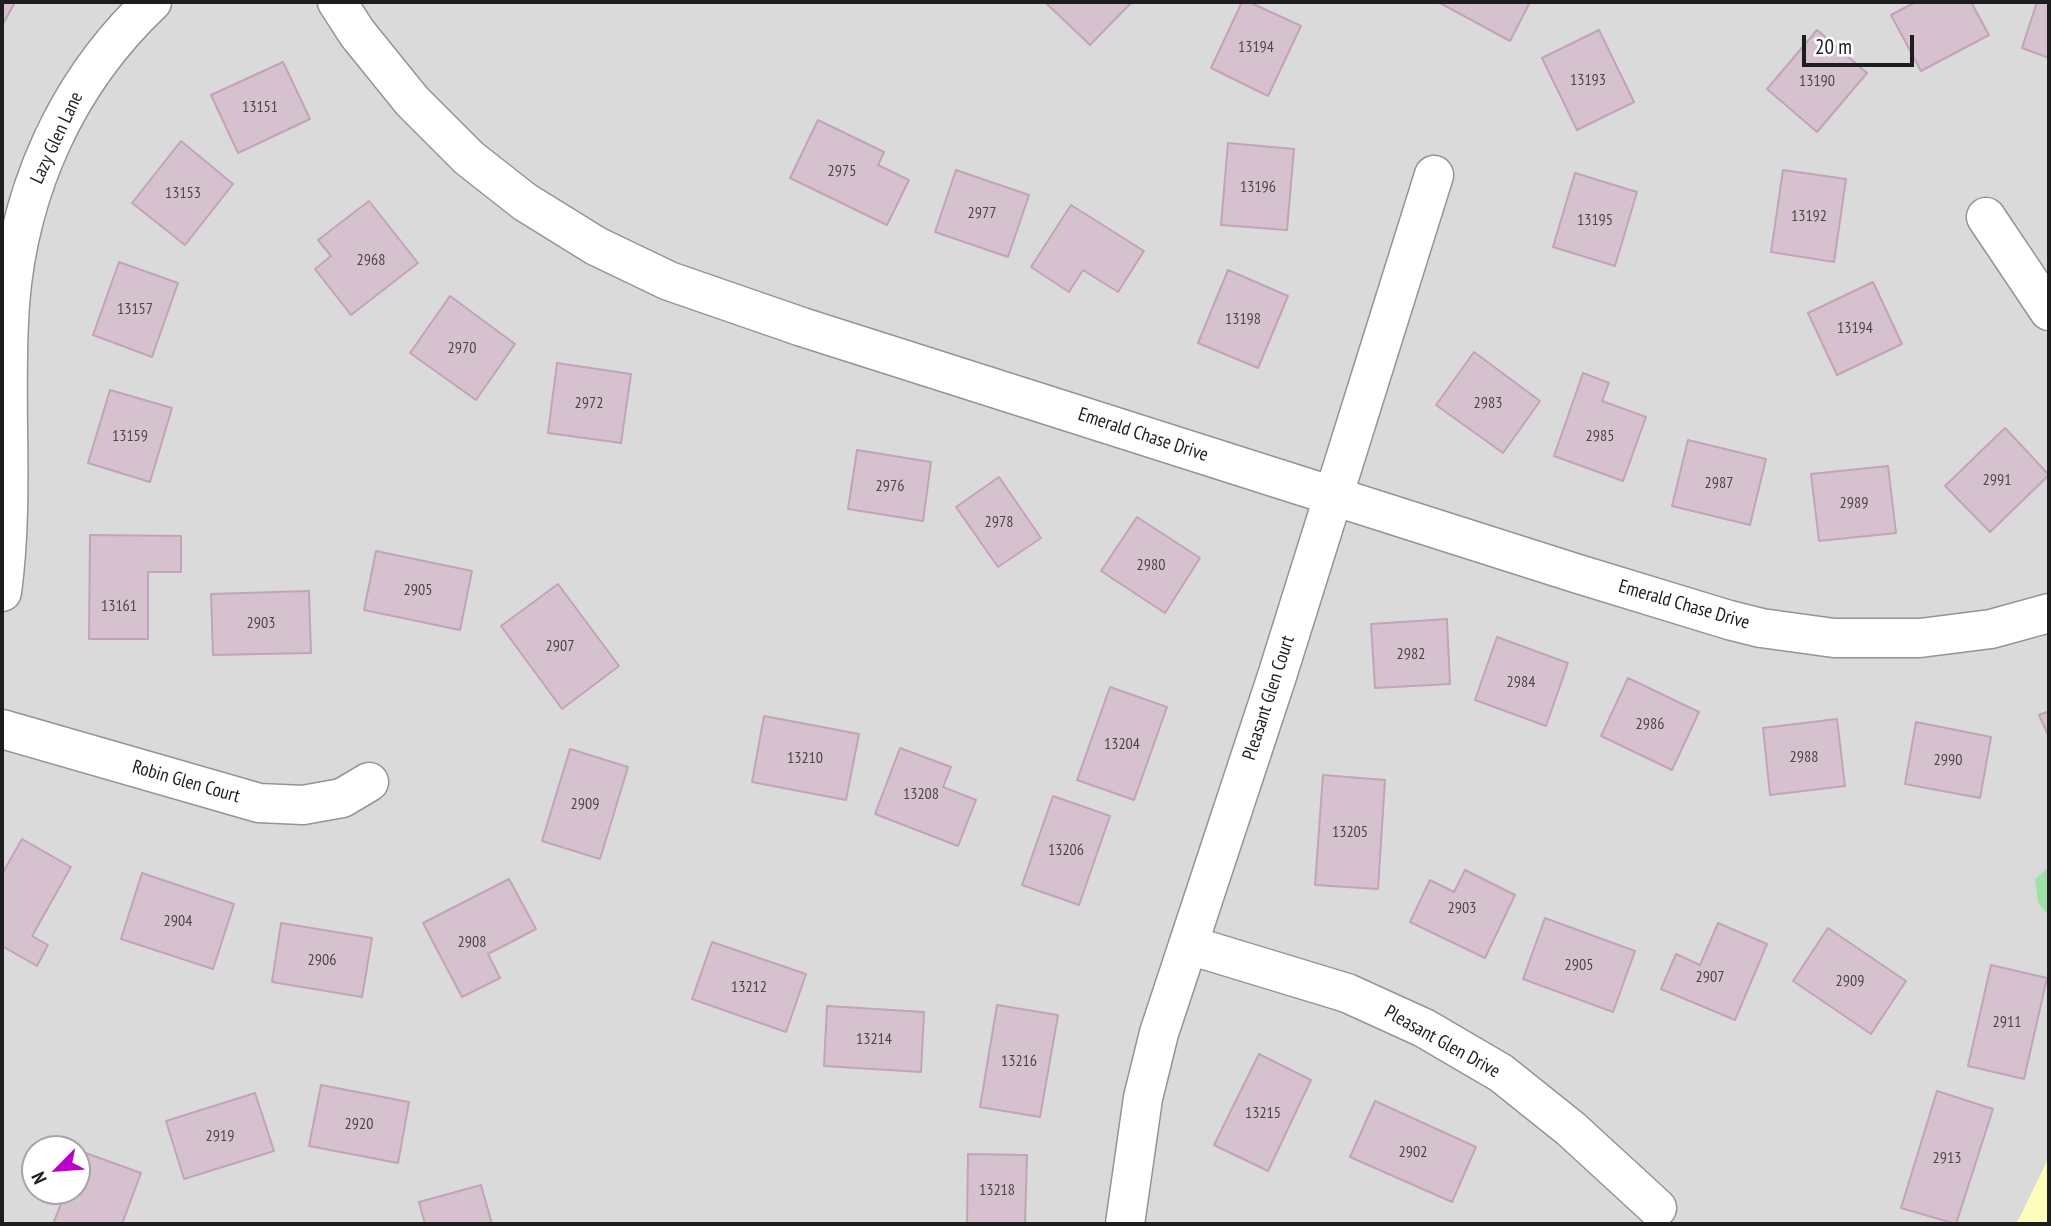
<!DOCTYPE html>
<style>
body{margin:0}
#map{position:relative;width:2051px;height:1226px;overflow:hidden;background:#efe2e7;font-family:"PT Sans Narrow",sans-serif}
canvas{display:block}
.frame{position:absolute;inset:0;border:4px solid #1d1d1d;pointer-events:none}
.north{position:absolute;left:21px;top:1135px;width:70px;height:70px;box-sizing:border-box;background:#fff;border:2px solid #a5a5a5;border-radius:50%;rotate:245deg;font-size:19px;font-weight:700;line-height:28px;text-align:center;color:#1d1d1d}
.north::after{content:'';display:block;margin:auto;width:24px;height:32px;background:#ba00ca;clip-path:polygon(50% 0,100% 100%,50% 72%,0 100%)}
.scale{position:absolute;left:1802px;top:35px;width:112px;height:32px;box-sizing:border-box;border:4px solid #1d1d1d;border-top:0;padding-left:9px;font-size:21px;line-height:24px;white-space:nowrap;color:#1d1d1d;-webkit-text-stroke:5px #fff;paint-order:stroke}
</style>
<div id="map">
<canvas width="2051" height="1226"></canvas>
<div class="frame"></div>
<div class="north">N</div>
<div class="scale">20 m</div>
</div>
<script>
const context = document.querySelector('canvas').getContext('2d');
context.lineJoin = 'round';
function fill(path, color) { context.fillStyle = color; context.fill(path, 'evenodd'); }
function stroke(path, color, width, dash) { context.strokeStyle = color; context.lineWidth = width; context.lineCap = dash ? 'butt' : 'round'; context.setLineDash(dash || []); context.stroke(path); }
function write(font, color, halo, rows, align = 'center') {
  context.font = font + ' "PT Sans Narrow",sans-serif'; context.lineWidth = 5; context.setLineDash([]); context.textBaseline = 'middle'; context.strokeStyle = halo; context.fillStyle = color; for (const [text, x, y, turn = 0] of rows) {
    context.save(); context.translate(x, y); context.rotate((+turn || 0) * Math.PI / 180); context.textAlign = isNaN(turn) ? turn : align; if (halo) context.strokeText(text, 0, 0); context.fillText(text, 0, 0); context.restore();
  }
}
fill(new Path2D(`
 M2,2H2049V1157L2019,1219L2015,1224H2ZM35,1149H77V1191H35Z`), '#dbdadb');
fill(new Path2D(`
 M2049,1157V1224H2015L2019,1219Z`), '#fefeba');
fill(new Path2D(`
 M2049,867V916L2038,903L2035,879Z`), '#9ee1a8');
const building = new Path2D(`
 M2,2H15L2,26Z
 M1045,2H1132L1090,45Z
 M1242,2H1249L1301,26L1268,96L1211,68Z
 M1441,2H1530L1510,41L1440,3Z
 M1916,2H1971L1989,35L1921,71L1891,15Z
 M2037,2H2049V58L2022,48Z
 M1599,30L1634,102L1577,130L1542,58Z
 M1817,30L1867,73L1817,132L1767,89Z
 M283,62L310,119L238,153L211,95Z
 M818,120L884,152L878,165L909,180L887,225L790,178Z
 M181,141L233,184L185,245L132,203Z
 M1228,143L1294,149L1287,230L1221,225Z
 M956,170L1029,195L1008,257L935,232Z
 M1783,170L1846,179L1834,262L1771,252Z
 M1575,173L1637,192L1615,266L1553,247Z
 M369,201L418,263L351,315L315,269L331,256L318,240Z
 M1071,205L1144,251L1118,292L1083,270L1069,292L1031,267Z
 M119,262L178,283L152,357L93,335Z
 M1228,270L1288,296L1258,368L1198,343Z
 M1873,282L1902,344L1837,375L1808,313Z
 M450,296L515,344L476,400L410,353Z
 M1474,352L1540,401L1503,453L1436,405Z
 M557,363L631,374L621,443L548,433Z
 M1583,373L1609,383L1602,401L1646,417L1623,481L1554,456Z
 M110,390L172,408L150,482L88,463Z
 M2005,428L2049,475L1990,532L1945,486Z
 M1688,440L1766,459L1750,525L1672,506Z
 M857,450L931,462L923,521L848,509Z
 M1888,466L1896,533L1819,541L1811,474Z
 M999,477L1041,538L998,567L956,507Z
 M1137,517L1200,558L1165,613L1101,571Z
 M90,535L181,536V572H148V639H89Z
 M376,551L472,571L460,630L364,610Z
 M558,584L619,666L562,709L501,626Z
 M309,591L311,653L213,655L211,594Z
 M1447,619L1450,684L1375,688L1371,624Z
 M1497,637L1568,663L1546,726L1475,700Z
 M1628,678L1699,712L1672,770L1601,736Z
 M1110,687L1167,707L1134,800L1077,780Z
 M2049,711V737L2039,715Z
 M764,716L859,734L846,800L752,782Z
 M1837,719L1845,786L1770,795L1763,728Z
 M1916,722L1991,737L1980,798L1905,784Z
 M900,748L951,767L943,787L976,800L958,846L875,814Z
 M570,749L628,767L600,859L542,841Z
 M1323,775L1385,780L1378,889L1315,885Z
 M1053,796L1110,816L1079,905L1022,885Z
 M22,839L71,867L32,936L48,945L37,966L2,946V874Z
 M1465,870L1515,895L1485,958L1410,922L1430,880L1454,892Z
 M142,873L234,904L213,969L121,939Z
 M509,879L536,929L488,954L500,978L462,997L423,923Z
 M1545,918L1635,951L1613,1012L1523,979Z
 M281,923L372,938L362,997L272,982Z
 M1718,923L1767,944L1735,1020L1661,989L1676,954L1700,965Z
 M1828,928L1906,981L1871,1034L1793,981Z
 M712,942L806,974L786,1032L692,999Z
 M1991,965L2047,978L2024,1079L1968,1066Z
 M997,1005L1058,1015L1040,1117L980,1107Z
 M827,1006L924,1012L921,1072L824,1066Z
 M1259,1054L1311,1080L1268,1171L1214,1145Z
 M321,1085L409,1102L398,1163L309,1146Z
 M1937,1091L1993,1109L1956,1224L1901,1208Z
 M255,1093L274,1151L184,1179L166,1121Z
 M1375,1101L1476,1147L1452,1202L1350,1157Z
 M80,1151L141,1173L122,1224H53L66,1191H77V1160Z
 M968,1154L1027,1155L1025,1224H967Z
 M481,1185L492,1224H425L419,1202Z`);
fill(building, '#d6c2cf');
stroke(building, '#c2a3b7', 2);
const minor = new Path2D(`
 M337,2L357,33L412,101L469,158L525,202L596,246L669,281L802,327L1575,573L1729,620L1761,628L1834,638H1920L1991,629L2049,613
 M1986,217L2049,311
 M2,592C15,496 3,399 10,304C19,188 68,81 152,2
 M2,729L259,803L303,805L342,798L369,782
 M1189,945L1347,993L1424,1028L1501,1073L1571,1129L1657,1208
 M1125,1224L1143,1098L1159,1033L1277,676L1434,175`);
stroke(minor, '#949494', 41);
stroke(minor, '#fff', 38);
write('16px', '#4b464a', null, [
 ["13194",1256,47],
 ["13193",1588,80],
 ["13190",1817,81],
 ["13151",260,107],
 ["2975",842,171],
 ["13196",1258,187],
 ["13153",183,193],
 ["2977",982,213],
 ["13192",1809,216],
 ["13195",1595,220],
 ["2968",371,260],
 ["13157",135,309],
 ["13198",1243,319],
 ["13194",1855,328],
 ["2970",462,348],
 ["2972",589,403],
 ["2983",1488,403],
 ["13159",130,436],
 ["2985",1600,436],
 ["2991",1997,480],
 ["2987",1719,483],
 ["2976",890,486],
 ["2989",1854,503],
 ["2978",999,522],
 ["2980",1151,565],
 ["2905",418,590],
 ["13161",119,606],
 ["2903",261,623],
 ["2907",560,646],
 ["2982",1411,654],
 ["2984",1521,682],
 ["2986",1650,724],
 ["13204",1122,744],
 ["2988",1804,757],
 ["13210",805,758],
 ["2990",1948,760],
 ["13208",921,794],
 ["2909",585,804],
 ["13205",1350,832],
 ["13206",1066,850],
 ["2903",1462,908],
 ["2904",178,921],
 ["2908",472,942],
 ["2906",322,960],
 ["2905",1579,965],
 ["2907",1710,977],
 ["2909",1850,981],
 ["13212",749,987],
 ["2911",2007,1022],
 ["13214",874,1039],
 ["13216",1019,1061],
 ["13215",1263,1113],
 ["2920",359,1124],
 ["2919",220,1136],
 ["2902",1413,1152],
 ["2913",1947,1158],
 ["13218",997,1190]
]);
write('19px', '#1d1d1d', '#fff', [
 ["Lazy Glen Lane",57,138,-65],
 ["Emerald Chase Drive",1143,435,18],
 ["Emerald Chase Drive",1684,605,16],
 ["Pleasant Glen Court",1269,698,-72],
 ["Robin Glen Court",186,782,16],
 ["Pleasant Glen Drive",1442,1042,29]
]);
</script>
